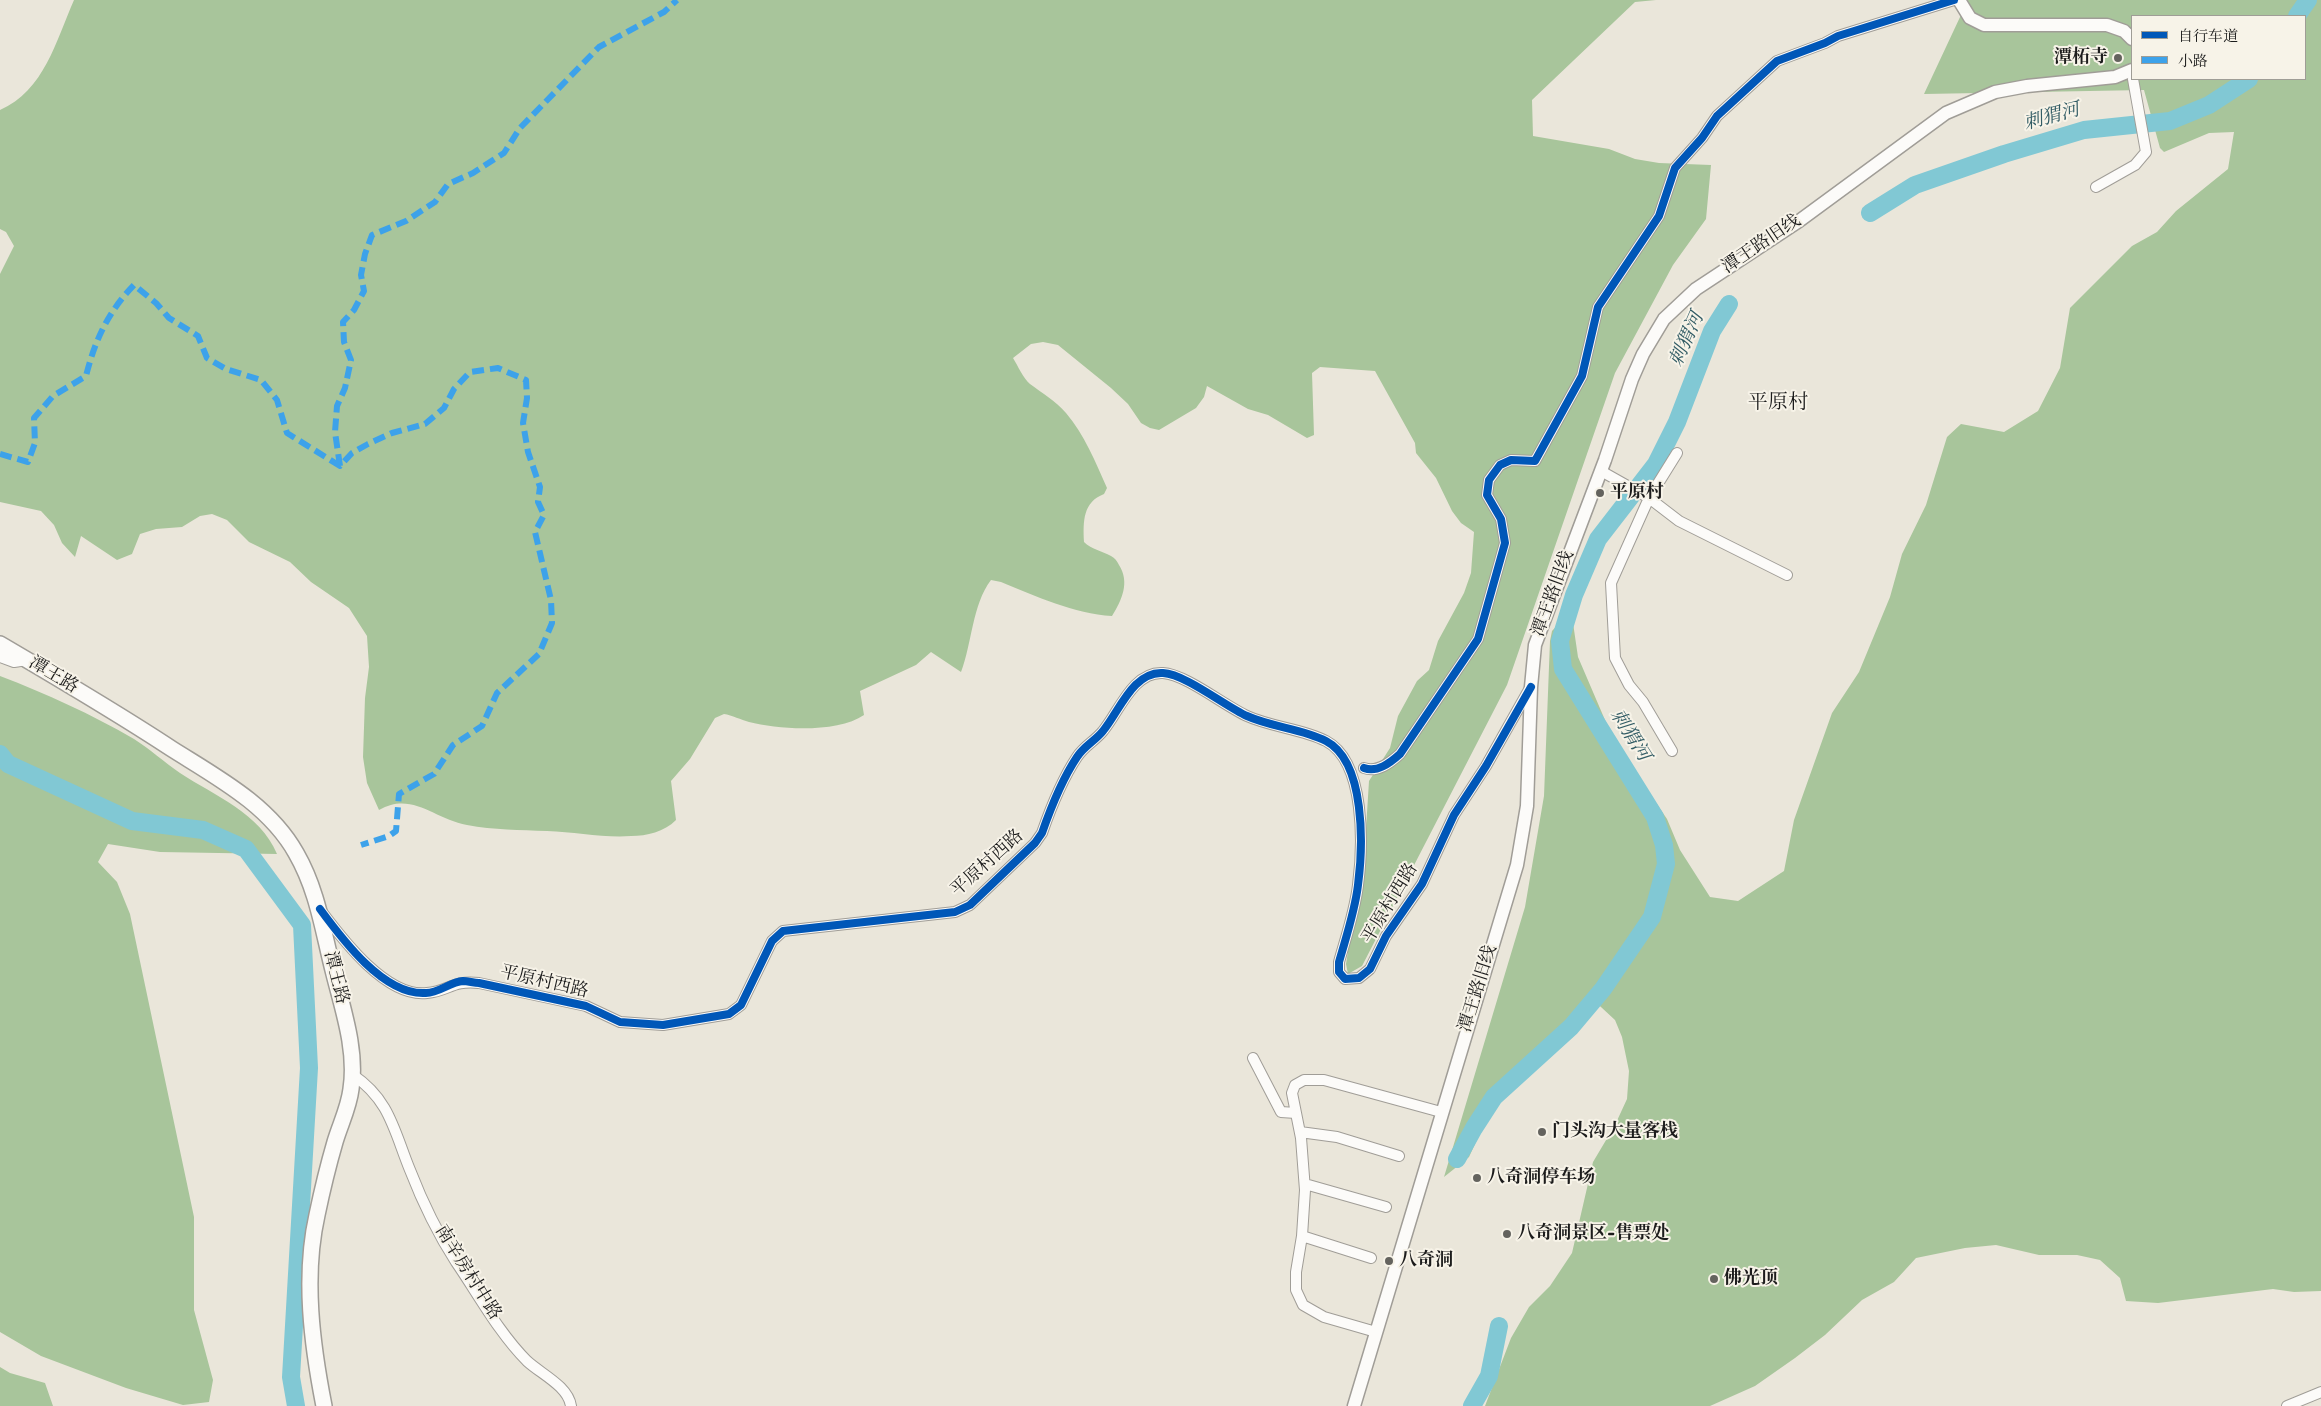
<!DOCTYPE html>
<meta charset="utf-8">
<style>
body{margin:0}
#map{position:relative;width:2321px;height:1406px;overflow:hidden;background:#eae6da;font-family:"IM FELL English","Noto Serif SC",serif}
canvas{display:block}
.legend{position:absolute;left:2131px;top:15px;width:175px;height:65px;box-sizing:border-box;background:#f7f3e8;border:1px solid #9f9d96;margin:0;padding:6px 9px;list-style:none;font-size:15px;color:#1c1c1c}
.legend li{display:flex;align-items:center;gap:10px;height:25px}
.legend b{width:25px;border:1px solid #9f9d96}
</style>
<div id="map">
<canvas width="2321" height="1406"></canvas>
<ul class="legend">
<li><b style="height:6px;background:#0057b8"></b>自行车道</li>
<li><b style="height:6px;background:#3da2ea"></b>小路</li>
</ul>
</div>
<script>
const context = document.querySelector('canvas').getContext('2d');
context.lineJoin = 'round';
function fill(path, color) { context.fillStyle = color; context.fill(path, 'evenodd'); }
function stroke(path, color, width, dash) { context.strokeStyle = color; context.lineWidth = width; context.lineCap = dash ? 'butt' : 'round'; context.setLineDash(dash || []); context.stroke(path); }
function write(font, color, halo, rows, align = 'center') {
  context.font = font + ' "IM FELL English","Noto Serif SC",serif'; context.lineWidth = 4; context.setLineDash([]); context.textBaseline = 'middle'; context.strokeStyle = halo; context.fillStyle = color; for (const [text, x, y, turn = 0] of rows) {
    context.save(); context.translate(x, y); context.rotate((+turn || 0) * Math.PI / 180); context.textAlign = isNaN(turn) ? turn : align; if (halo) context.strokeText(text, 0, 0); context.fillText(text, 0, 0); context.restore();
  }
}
fill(new Path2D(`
 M74,0H1656L1635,2L1532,100L1533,136L1609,149L1635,159L1659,163L1711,165L1706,219L1673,265L1615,373L1507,685L1362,966L1348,974L1346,964L1365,845L1369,781L1390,748L1398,716L1417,681L1429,670L1438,641L1464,593L1471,573L1474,532L1461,523L1452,511L1436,478L1416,453L1415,443L1375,371L1320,367L1312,373L1314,435L1307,438L1268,415L1248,409L1207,386L1204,397L1196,408L1159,430L1150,428L1141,423L1128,404L1111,388L1058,345L1043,342L1031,344L1013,358C1018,366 1023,378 1030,384C1042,393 1056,401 1066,413C1084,434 1096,463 1107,488L1104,494C1083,502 1083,521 1084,542C1091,549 1102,551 1111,556C1115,558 1117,561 1119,565C1130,582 1122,600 1112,616C1074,614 1036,596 1001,582L991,580C972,605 972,644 961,672L931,652L916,665L860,691L864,715C838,733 780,730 749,722C741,720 732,715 724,714L715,718L690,759L671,781L676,820C664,832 647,836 631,836C604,838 575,832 547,831C520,830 494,830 467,825C434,819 412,791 379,810L367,783L363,757L365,698L369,667L367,636L349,608L311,582L290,562L249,542L227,520L212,514L200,516L182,527L156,529L140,534L132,554L117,560L81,536L75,557L62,543L54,525L41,511L0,502V274L14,246L6,232L0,229V110C44,91 56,41 74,0Z
 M1968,0H2321V1291L2294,1292L2273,1289L2158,1303L2126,1301L2120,1278L2100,1260L2077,1255H2039L1996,1245L1965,1248L1916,1258L1894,1282L1862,1300L1825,1335L1795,1358L1755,1386L1710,1406H1485L1511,1338L1529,1307L1550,1286L1572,1253L1593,1162L1615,1125L1627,1099L1629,1071L1622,1037L1615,1020L1588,995L1563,1028L1531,1058L1507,1087L1486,1120L1469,1157L1444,1177L1525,907L1544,796L1550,641L1552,631L1561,621L1573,623L1578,657L1614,741L1667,819L1680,850L1710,897L1738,901L1784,871L1794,820L1832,713L1859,672L1890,597L1902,554L1926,505L1947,437L1961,424L2004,432L2038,411L2060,368L2070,308L2132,246L2157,232L2176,211L2228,169L2234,132L2209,133L2164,152L2160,148L2144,90L1924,94ZM2132,16H2305V79H2132Z
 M0,676C47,694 91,714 134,739C150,749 164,762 180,773C215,796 260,813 277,854L160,852L108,844L98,862L117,882L130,914L194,1217V1310L213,1380L209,1402L183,1405L126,1388L41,1356L0,1332Z
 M0,1367L10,1373L45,1383L53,1406H0Z`), '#a8c59b');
stroke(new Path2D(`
 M2297,16L2308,0
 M1870,213L1915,185L2004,154L2084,130L2170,121L2209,105L2249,79
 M0,754L8,764L132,821L203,830L246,849L302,925L309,1068L291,1377L296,1406
 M1457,1159L1474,1128L1494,1097L1571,1027L1603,989L1652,917L1666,864L1664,845L1655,817L1563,669L1560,641L1574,595L1598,539L1656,464L1677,422L1712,331L1729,304
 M1472,1406L1489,1376L1499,1326`), '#81c8d4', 18);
const minor = new Path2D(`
 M2096,187L2135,165L2146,152L2133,79
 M1601,471L1649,498L1679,521L1787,575
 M0,657L14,662L27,660
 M1672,751L1643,702L1629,685L1615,658L1611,583L1649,498L1677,453
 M1364,768C1377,773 1390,763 1400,754L1478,639L1505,543L1501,519L1487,495L1489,480L1500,465L1511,460L1535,461L1582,376L1598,307L1659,216L1675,168L1702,138L1717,116L1777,61L1825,43L1838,36L1954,0
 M322,912C343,940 387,998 427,993C449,991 452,980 479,983L586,1006L620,1022L663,1025L729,1014L741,1005L772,941L783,931L955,912L970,905L1035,843L1042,833C1050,810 1063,778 1077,757C1084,746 1095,741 1103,731C1119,712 1133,671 1163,673C1185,674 1225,706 1247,716C1271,727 1303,729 1326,741C1366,762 1363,847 1358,885C1355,911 1346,937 1339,962V972L1345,979L1359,978L1370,969L1386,936L1422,884L1454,815L1486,766L1530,688
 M1253,1058L1281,1112L1296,1113
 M353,1075C390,1100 394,1131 410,1170C422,1201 438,1234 456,1262C478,1294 499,1333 527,1361C541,1374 568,1386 571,1406
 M1300,1132L1337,1137L1399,1156
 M1305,1184L1386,1207
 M1302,1236L1371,1258
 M1376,1332L1324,1317L1303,1305L1296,1290V1272L1302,1236L1305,1190L1301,1138L1292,1093L1295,1085L1304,1080H1324L1441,1112
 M2287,1406L2321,1392`);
const major = new Path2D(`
 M1959,0L1970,18L1984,25H2107L2124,31L2132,39
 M1354,1406L1517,865L1527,806L1531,687L1535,645L1605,460L1632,379L1643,354L1664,319L1696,289L1799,221L1946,113L1995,92L2027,86L2115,77L2132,70`);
const highway = new Path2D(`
 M0,644C58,678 116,712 172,749C218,778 269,805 296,853C318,891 323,932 334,974C343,1010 357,1051 351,1089C349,1107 340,1125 335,1142C328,1166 322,1191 317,1215C303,1277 312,1345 324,1406`);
stroke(minor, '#a09d97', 12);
stroke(major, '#a09d97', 15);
stroke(highway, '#a09d97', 18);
stroke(minor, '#fcfbf9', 10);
stroke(major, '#fcfbf9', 12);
stroke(highway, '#fcfbf9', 15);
stroke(new Path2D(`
 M0,454L28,462L35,443L34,418L53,396L86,376C95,340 108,312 134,285L156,303L169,318L198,336L207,358L226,369L261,380L277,400L287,433L340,466L352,453L368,444L392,433L425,424L444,408L454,389L470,372L498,368L526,380L527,398L523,423L528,452L540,487L538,502L544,515L535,532L551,600L552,623L539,654L497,693L482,726L453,745L434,774L399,794L396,831L389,836L361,845
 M340,466L335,432L337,406L345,388L351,360L344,342L343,322L354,310L364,291L361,275L365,254L372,235L406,221L435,202L448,184L473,173L504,153L520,128L599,47L664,12L677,0`), '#3da2ea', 6, [12, 6]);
stroke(new Path2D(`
 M1364,768C1377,773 1390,763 1400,754L1478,639L1505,543L1501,519L1487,495L1489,480L1500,465L1511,460L1535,461L1582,376L1598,307L1659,216L1675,168L1702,138L1717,116L1777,61L1825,43L1838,36L1954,0
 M320,909C342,939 384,996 426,993C439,993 450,982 463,981C468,981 474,983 479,983L586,1006L620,1022L663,1025L729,1014L741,1005L772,941L783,931L955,912L970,905L1035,843L1042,833C1050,810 1063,778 1077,757C1084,746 1095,741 1103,731C1119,712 1133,671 1163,673C1185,674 1225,706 1247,716C1271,727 1303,729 1326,741C1366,762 1363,847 1358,885C1355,911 1346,937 1339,962V972L1345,979L1359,978L1370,969L1386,936L1422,884L1454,815L1486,766L1531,687`), '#0057b8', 8);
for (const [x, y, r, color] of [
 [2118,58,5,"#64635e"],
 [1600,493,5,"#64635e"],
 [1542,1132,5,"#64635e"],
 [1477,1178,5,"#64635e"],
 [1507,1234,5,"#64635e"],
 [1389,1261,5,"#64635e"],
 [1714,1279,5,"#64635e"]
]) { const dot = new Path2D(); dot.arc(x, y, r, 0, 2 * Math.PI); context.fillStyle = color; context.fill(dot); stroke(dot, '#f7f3e8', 2); }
write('bold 18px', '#1c1c1c', '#f7f3e8', [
 ["潭柘寺",2108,58,"right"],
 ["平原村",1610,493],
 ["门头沟大量客栈",1552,1132],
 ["八奇洞停车场",1487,1178],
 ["八奇洞景区-售票处",1517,1234],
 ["八奇洞",1399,1261],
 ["佛光顶",1724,1279]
], 'left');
write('18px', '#1c1c1c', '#f7f3e8', [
 ["潭王路旧线",1762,245,-34],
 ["潭王路旧线",1554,594,-70],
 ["潭王路",53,676,31],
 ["平原村西路",988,864,-42],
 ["平原村西路",1391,904,-59],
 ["潭王路",335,978,76],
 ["平原村西路",544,983,13],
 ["潭王路旧线",1479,989,-73],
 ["南辛房村中路",467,1273,58]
]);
write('italic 19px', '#325c65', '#f7f3e8', [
 ["刺猬河",2052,118,-15],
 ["刺猬河",1688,340,-66],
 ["刺猬河",1629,736,58]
]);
write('20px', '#1c1c1c', '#f7f3e8', [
 ["平原村",1778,404]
]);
</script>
